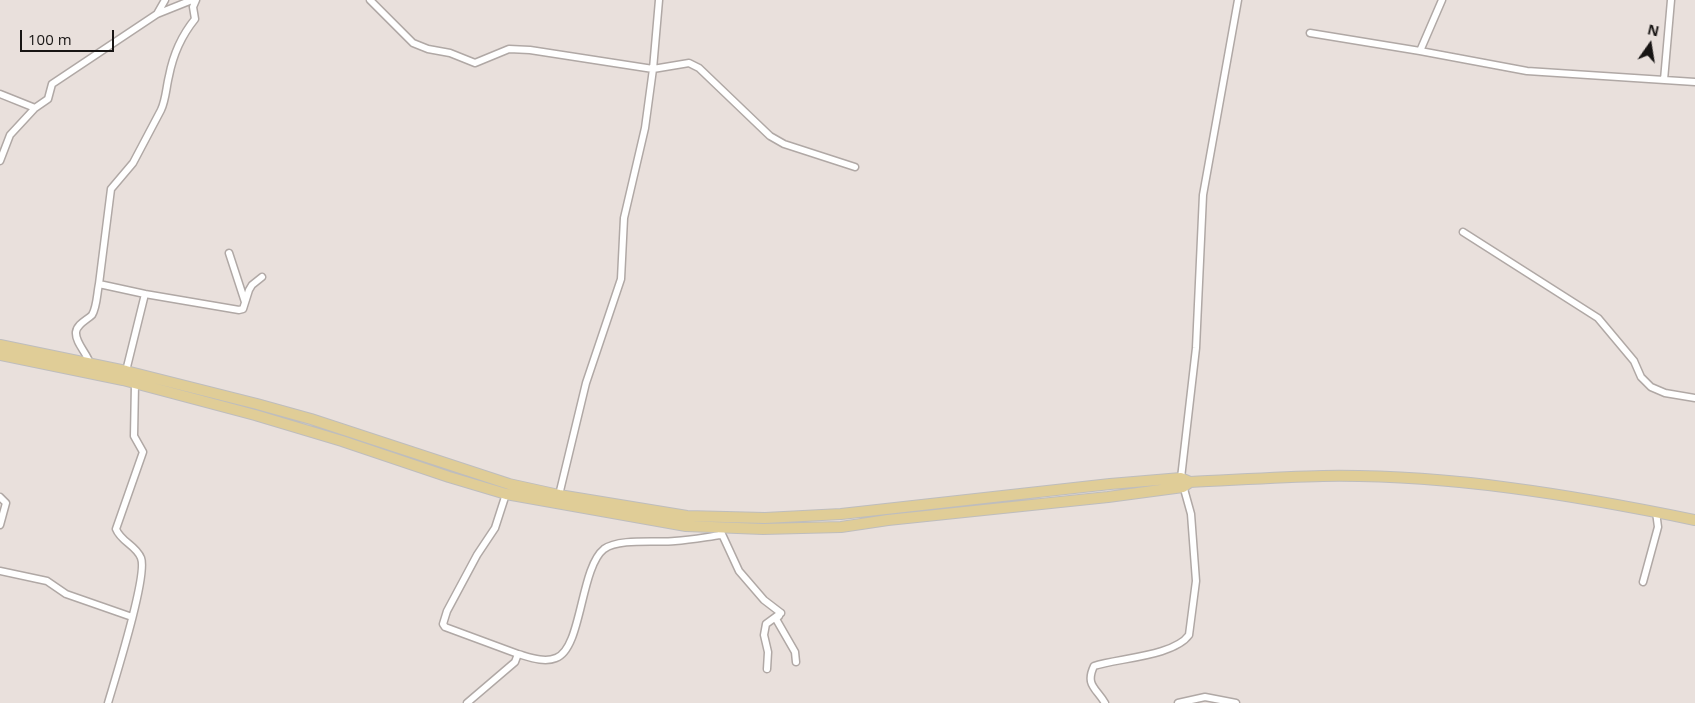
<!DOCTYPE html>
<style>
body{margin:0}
#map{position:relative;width:1695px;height:703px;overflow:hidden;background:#e9e0dc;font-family:"Open Sans",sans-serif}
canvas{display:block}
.north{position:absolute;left:1625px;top:20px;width:50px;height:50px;-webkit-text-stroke:4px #e9e0dc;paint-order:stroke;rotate:13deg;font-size:14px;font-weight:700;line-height:20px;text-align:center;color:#181514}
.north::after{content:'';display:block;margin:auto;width:18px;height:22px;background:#181514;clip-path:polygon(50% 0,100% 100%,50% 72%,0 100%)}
.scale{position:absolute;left:20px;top:30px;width:94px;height:22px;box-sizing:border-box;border:2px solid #181514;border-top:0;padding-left:6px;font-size:15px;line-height:18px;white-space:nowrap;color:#181514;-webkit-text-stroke:4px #e9e0dc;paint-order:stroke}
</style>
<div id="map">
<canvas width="1695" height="703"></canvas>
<div class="north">N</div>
<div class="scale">100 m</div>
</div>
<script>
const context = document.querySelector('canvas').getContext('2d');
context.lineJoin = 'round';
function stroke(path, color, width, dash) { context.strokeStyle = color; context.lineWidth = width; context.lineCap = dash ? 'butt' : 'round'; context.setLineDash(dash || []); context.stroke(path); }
const street = new Path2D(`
 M196,0L193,7L195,19C182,35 173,55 169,76C166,88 166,99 161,110L133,163L111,189L99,284L145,294L239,310L243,309L249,290L252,285L262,277
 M370,0L413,43L428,49L450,53L475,63L509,49L530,50L653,69L689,63L699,68L770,136L784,144L855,167
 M157,14L165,0
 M1310,33L1420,51L1527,71L1695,82
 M1420,51L1442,0
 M1664,80L1671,0
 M0,94L35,108
 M0,161L10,135L35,108L48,99L52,84L157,14L192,0
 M1463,232L1598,318L1634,361L1641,377L1651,387L1665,393L1695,398
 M229,253L245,302
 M90,364C88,354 75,343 76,332C77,324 87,320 92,315C97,307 97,293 99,284
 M126,371L145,294
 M559,495L586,383L621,279L624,218L645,128L653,69L659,0
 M0,497L6,503L0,525
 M721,532L739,571L764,600L781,613
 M0,571L47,581L66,594L132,617
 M1643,582L1658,527L1656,512
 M779,616L776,619L795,652L796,662
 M518,654C529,657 544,663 556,658C582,649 580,568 604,549C619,538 657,543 675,541C691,540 706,537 721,535
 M767,669L768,652L764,635L766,624L781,613
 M108,703C115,679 148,575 141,558C136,545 121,542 116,529L143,452L134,436L135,384
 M467,703L515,662L518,654L445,627L443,624L447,611L477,555L495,528L506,494
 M1105,703C1096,688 1085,685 1094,666C1119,658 1174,656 1189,635L1196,581L1191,514L1181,478L1196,348L1203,195L1238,0
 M1178,703L1205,697L1236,703`);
const primary = new Path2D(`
 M0,345L126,371L257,404L311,419L509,484L559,495L687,516L765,518L841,514L1110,484L1181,478L1190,482C1234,480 1279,477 1323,476C1448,474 1573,495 1695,520
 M0,355L123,380L255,415L342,441L449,477L506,494L686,526L763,529L841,527L888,520L1108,497L1183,487L1190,482`);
stroke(street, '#b0a8a5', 9);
stroke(primary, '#bebdbd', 12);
stroke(street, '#fff', 6);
stroke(primary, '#e0cd97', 10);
</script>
